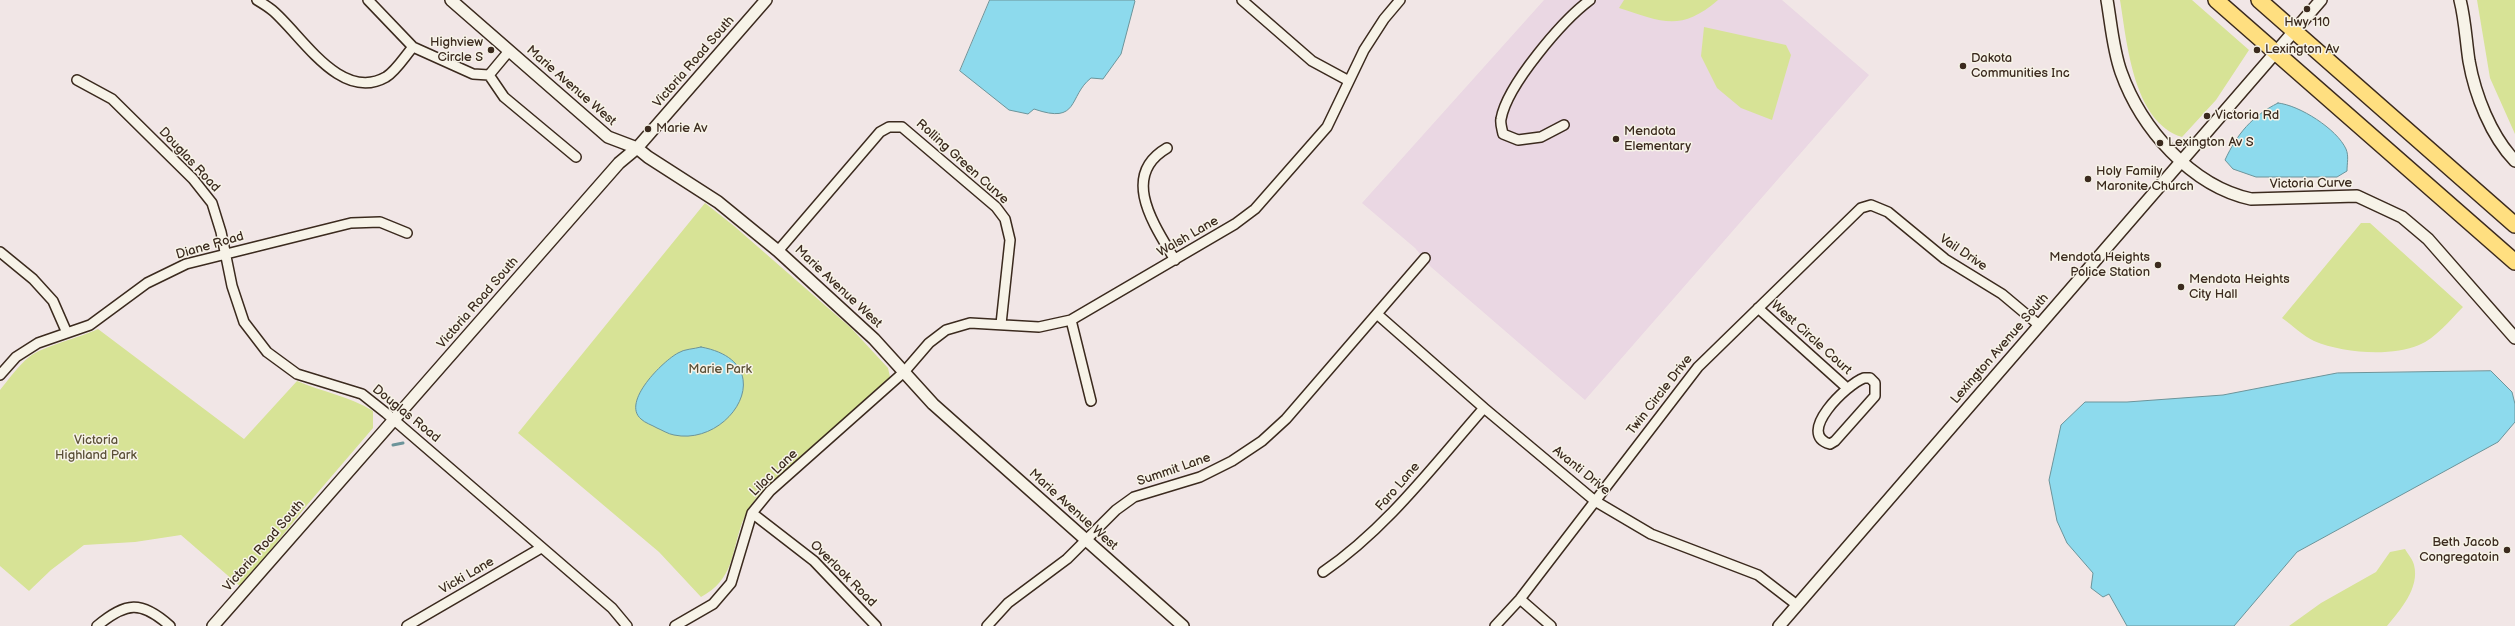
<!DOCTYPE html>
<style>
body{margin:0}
canvas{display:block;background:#f1e6e6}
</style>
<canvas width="2515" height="626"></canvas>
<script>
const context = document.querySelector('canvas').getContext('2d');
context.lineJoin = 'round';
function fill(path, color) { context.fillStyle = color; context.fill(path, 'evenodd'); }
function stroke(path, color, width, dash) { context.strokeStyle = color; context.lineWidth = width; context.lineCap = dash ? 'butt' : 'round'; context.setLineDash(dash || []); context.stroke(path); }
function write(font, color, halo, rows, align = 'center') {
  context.font = font + ' "Balsamiq Sans",sans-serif'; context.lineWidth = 3; context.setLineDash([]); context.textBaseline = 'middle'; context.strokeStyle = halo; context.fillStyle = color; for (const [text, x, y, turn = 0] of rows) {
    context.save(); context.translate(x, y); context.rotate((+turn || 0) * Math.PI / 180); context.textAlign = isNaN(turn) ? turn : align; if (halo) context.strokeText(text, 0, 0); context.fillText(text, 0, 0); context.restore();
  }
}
fill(new Path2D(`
 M1544,0H1782L1869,75L1585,400L1431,267L1415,248L1362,203Z`), '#ead7e3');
fill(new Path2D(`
 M1624,0H1718C1681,32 1662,22 1619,8Z
 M2120,0H2192L2249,50L2216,100L2182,137C2133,122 2127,42 2120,0Z
 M2477,0H2515V134L2490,78Z
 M1704,27L1786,45L1791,55L1772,120L1741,108L1717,88L1701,56Z
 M705,203L734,226L851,328L888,368L890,377L756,498C751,506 745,515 742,523C731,554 734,579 701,597L659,552L518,433Z
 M2361,223H2370L2463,307C2450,320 2436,338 2419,345C2391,357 2342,353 2314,341C2303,336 2292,325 2282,318Z
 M98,329L244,439L297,381C322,392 349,396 373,411V428L307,505L241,587L181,535L135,542L84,545L51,570L29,591L0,566V390C9,379 18,366 29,357C43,346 79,338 98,329Z
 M2405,549C2408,554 2413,560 2414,565C2420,588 2400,610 2387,626H2289L2321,603L2376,572L2390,552Z`), '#d7e396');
const water = new Path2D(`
 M990,0H1134L1135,1L1121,54L1103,79L1091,78C1068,96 1080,125 1034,109L1028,114L1009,110L960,71Z
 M2278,103C2299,105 2337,129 2346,149C2349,156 2347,163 2347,171L2337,177H2256L2233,169L2225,160C2237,134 2252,116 2278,103Z
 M701,347C783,362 731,447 674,435C668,434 662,430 657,428C652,425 645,423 641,419C621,402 663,361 678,353C684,349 694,349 701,347Z
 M2491,371L2512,392L2515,404V422L2498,442L2297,552L2234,626H2127L2109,594L2103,597L2091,588L2093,573L2067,543L2057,521L2049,480L2061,425L2085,402H2127L2223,395L2337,373Z`);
fill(water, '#8ddaed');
stroke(water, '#6c949a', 1);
stroke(new Path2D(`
 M393,445L403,443`), '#6c949a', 3);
const minor = new Path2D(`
 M257,0C262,3 267,6 272,10C301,34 340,103 386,77C396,71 405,56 413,47
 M368,0L413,47L473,74L489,75L504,97L576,157
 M1242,0L1312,61L1349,81
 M489,75L509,51
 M77,80L112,99L193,179L212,203L221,232L232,286L244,322L267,352L297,374L362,394L386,413L612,608L627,626
 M1564,125L1541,137L1518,140L1503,134C1502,129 1500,123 1501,119C1507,85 1563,20 1590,0
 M1167,148C1119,176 1155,226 1175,260
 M778,251L880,132L889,127H902L996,207L1005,219L1010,240L1001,324
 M0,252L33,279L53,301L67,333
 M1758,308L1847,388
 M1377,314L1484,408L1595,501L1651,534L1758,575L1797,605
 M1071,320L1091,401
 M0,375L16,357L38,343L90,325L147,283L186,264L351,223L380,222L407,233
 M1864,378H1870L1875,383V396L1835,441L1830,444C1795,434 1847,384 1864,378Z
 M752,513L814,561L876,626
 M1323,572C1387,528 1433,466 1484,408
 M1520,599L1551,626
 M97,626C126,602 141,600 170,626
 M407,626L541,548
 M675,626L713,604L731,583L752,513L770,491L904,372L929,343L946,330L970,323L1039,327L1071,320L1235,224L1255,209L1327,127L1364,50L1384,19L1400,0
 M987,626L1008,603L1067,559L1116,510L1134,497L1200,477L1232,461L1262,441L1286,419L1425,258
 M1495,626L1520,599L1698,367L1861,208L1871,205L1888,212L1945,259L2002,294L2039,325`);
const tertiary = new Path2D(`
 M451,0L608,137L637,148L648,157L718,202L778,251L874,339L933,404L1183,626
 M2107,0C2111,23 2113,50 2121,72C2141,128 2191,186 2251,199L2357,196L2402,217L2428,239L2515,338
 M2460,0C2465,19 2466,41 2469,61C2475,95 2491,136 2515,161
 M213,626L619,163L637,148L766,0
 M1779,626L2321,0`);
const trunk = new Path2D(`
 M2216,0L2515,262
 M2259,0L2515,225`);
stroke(minor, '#3b2a1e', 12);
stroke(tertiary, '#3b2a1e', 14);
stroke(trunk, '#3b2a1e', 18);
stroke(minor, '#f7f3e8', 9);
stroke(tertiary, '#f7f3e8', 11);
stroke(trunk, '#ffdf80', 15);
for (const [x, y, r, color] of [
 [2307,9,4,"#3b2a1e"],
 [491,50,4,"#3b2a1e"],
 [2257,50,4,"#3b2a1e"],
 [1963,66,4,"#3b2a1e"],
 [2207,116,4,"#3b2a1e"],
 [648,129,4,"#3b2a1e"],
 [1616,139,4,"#3b2a1e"],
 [2160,143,4,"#3b2a1e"],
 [2088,179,4,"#3b2a1e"],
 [2158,265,4,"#3b2a1e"],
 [2181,287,4,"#3b2a1e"],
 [2507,550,4,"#3b2a1e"]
]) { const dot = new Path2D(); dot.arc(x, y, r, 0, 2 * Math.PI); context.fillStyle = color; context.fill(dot); stroke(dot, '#f7f3e8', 1.5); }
write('13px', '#3b2a1e', '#f7f3e8', [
 ["Hwy 110",2307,23,"center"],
 ["Highview",483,43,"right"],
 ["Circle S",483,58,"right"],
 ["Lexington Av",2265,50],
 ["Dakota",1971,59],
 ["Communities Inc",1971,74],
 ["Victoria Rd",2215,116],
 ["Marie Av",656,129],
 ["Mendota",1624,132],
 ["Elementary",1624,147],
 ["Lexington Av S",2168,143],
 ["Holy Family",2096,172],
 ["Maronite Church",2096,187],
 ["Mendota Heights",2150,258,"right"],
 ["Police Station",2150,273,"right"],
 ["Mendota Heights",2189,280],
 ["City Hall",2189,295],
 ["Beth Jacob",2499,543,"right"],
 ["Congregatoin",2499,558,"right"]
], 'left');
write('13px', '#3b2a1e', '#f7f3e8', [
 ["Victoria Road South",694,62,-49],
 ["Marie Avenue West",571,86,41],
 ["Douglas Road",189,160,47],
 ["Rolling Green Curve",962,162,42],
 ["Victoria Curve",2311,184,-1],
 ["Walsh Lane",1188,237,-30],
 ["Diane Road",210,246,-16],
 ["Vail Drive",1963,253,34],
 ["Marie Avenue West",838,287,43],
 ["Victoria Road South",478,303,-49],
 ["West Circle Court",1811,338,42],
 ["Lexington Avenue South",2000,349,-49],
 ["Twin Circle Drive",1660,395,-52],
 ["Douglas Road",406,414,39],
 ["Summit Lane",1174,470,-19],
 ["Avanti Drive",1581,471,39],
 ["Lilac Lane",774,473,-44],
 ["Faro Lane",1398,487,-49],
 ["Marie Avenue West",1073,510,42],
 ["Victoria Road South",264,546,-49],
 ["Overlook Road",843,574,45],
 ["Vicki Lane",467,576,-30]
]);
write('13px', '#5a4f36', '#f7f3e8', [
 ["Marie Park",720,370],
 ["Victoria",96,441],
 ["Highland Park",96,456]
]);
</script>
